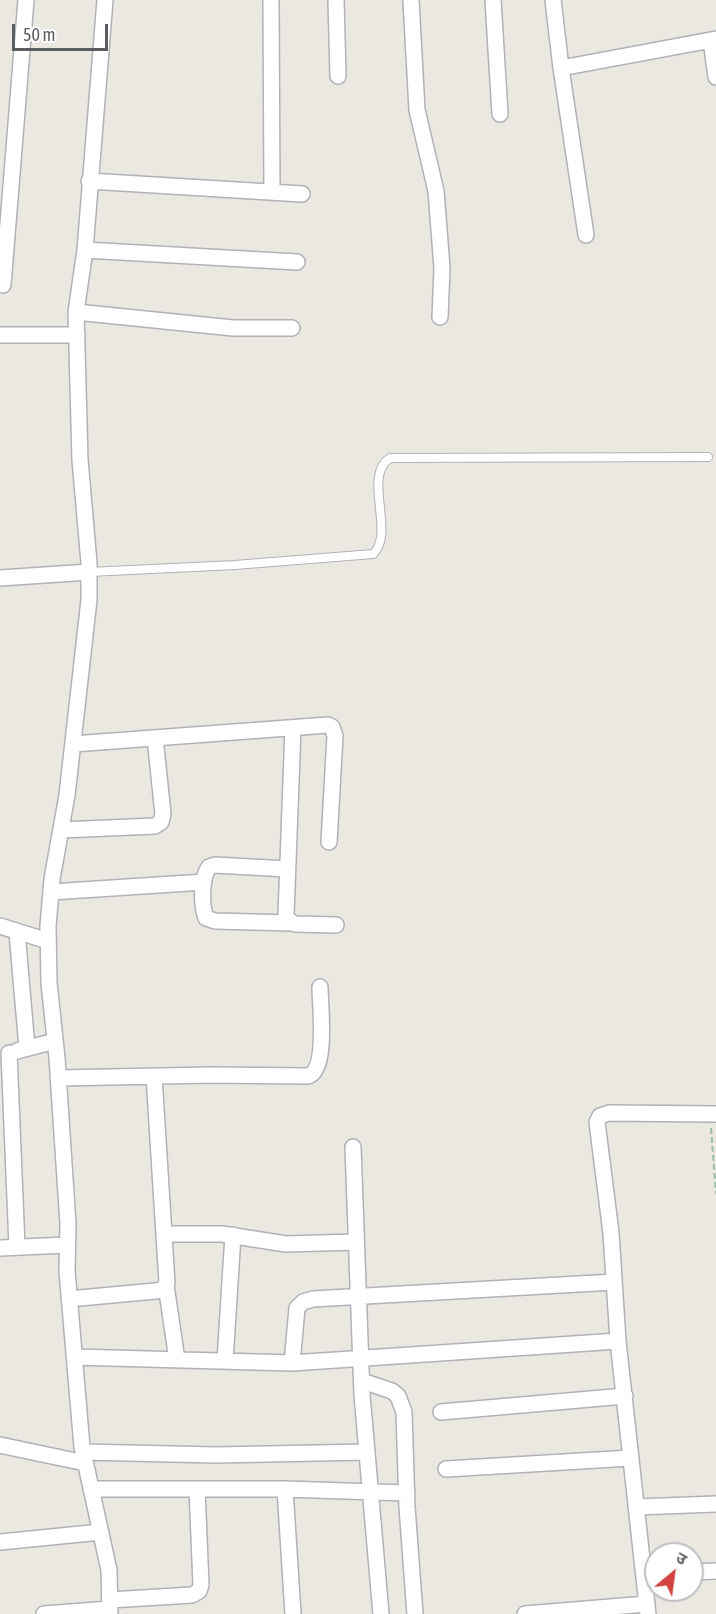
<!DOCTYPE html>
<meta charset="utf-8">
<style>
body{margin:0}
#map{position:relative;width:716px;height:1614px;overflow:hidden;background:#ebe8e2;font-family:"Asap Condensed","Noto Sans Devanagari",sans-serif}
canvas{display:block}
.north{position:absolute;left:644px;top:1542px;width:60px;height:60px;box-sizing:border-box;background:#fff;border:2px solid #bdbec0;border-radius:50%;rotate:29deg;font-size:16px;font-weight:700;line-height:24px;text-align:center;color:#5a5d61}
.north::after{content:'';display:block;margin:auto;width:21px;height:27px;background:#d24341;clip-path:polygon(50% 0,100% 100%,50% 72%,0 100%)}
.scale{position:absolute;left:12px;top:24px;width:96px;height:27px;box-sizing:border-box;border:3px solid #5a5d61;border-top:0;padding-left:8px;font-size:18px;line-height:21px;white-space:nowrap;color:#5a5d61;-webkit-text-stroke:4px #fff;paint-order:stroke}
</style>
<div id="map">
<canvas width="716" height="1614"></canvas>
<div class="north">उ</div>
<div class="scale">50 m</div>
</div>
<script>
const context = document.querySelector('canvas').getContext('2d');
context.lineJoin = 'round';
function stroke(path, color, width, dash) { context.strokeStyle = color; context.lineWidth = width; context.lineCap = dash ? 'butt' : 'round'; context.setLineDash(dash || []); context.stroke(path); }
const lane = new Path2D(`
 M89,572L235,565L373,554C396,534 362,475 390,458L708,457`);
const street = new Path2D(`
 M105,0L85,250L76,312L80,460L89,563V600L67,795L52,879L48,926L49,983L57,1058L68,1224L67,1271L82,1447L109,1570L110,1614
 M271,0L272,192
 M336,0L338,76
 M411,0L417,110L436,191L442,268L440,317
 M493,0L500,114
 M553,0L561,68L586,235
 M711,40L716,77
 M561,68L716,39
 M89,181L302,194
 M85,250L297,262
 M3,285L26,0
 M76,312L233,328H292
 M0,335H77
 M0,578L89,572
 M293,728L286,915L288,920L295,924L336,925
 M73,744L328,725L332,727L335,736L329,842
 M61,830L155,826L161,822L163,814L155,738
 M287,869L215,865L209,867C201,878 201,905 206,918L215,921L291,923
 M51,892L204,882
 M0,926L48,941
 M17,932L27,1048
 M17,1051L55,1041
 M9,1053L17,1247
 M58,1078L211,1075L308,1076C328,1070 320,1006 320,987
 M353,1147L362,1395L381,1614
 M165,1234H222L286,1244L356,1242
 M0,1248L67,1245
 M166,1285L177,1360
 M69,1299L155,1291L162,1290L167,1283L154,1076
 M74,1357L292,1363L618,1341
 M225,1361L233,1235
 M292,1363L297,1308L303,1302L313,1299L614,1282
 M362,1381L392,1391L398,1396L404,1412L407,1507L415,1614
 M441,1412L625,1396
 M0,1445L85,1463
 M83,1452L216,1455L367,1452
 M446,1469L631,1458
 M91,1489H285L407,1493
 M285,1489L293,1614
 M636,1507L716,1504
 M0,1542L101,1532
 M692,1572L716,1571
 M110,1600L192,1595L199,1591L201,1585L197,1489
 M44,1614L110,1609
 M525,1614L647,1604
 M648,1614L618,1341L611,1233L597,1122L600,1116L609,1113L716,1114`);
stroke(lane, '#afb2b6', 10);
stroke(street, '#afb2b6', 18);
stroke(new Path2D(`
 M711,1128L716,1194`), '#9bc0a3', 2, [6, 3]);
stroke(lane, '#fff', 8);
stroke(street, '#fff', 15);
</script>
